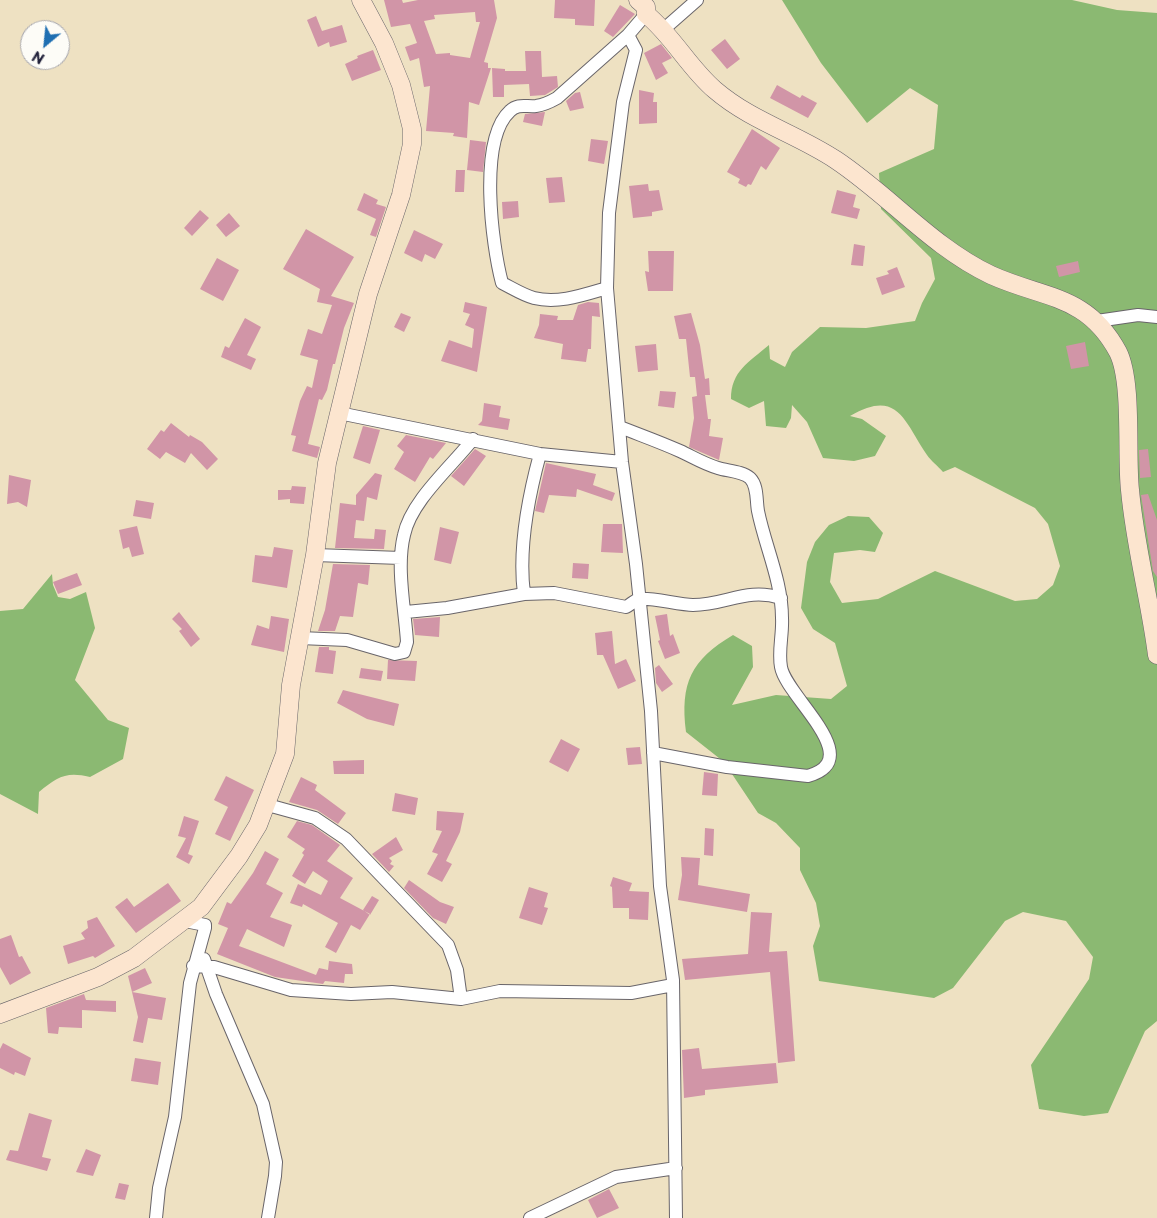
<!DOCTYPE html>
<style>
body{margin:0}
#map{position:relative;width:1157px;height:1218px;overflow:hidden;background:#eee1c2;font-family:"Playpen Sans",sans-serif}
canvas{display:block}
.north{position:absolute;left:20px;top:20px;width:50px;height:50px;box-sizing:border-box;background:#fdfcf7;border:1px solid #a5a5ac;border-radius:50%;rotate:208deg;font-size:14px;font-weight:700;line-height:20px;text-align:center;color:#22223b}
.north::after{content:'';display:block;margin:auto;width:18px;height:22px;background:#1f6fb2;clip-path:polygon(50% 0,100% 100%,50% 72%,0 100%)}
</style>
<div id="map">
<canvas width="1157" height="1218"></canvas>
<div class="north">N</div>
</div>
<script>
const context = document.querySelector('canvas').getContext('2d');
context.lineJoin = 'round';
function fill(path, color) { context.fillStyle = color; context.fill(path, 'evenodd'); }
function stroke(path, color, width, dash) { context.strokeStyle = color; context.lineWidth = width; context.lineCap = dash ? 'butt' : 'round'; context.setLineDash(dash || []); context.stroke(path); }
fill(new Path2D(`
 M782,0H1072L1117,10L1157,13V1021L1145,1031L1108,1113L1084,1116L1039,1109L1031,1065L1089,979L1093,957L1066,921L1023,912L1005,921L953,988L934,998L819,981L813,946L820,926L816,903L800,870V848L776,823L758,813L724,762L686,732C680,683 691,660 733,635L752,646L753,667L732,705L776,695L831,699L847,686L835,643L813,629L801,608L807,562L815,542L829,525L848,516L869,517L883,533L875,552L860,550L834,553L830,582L842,603L878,599L935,571L1015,601L1037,599L1053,585L1060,566L1048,524L1035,508L955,467L943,472C938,466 931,461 927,455C904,421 898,388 850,416L862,419L886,436L875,456L854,461L823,458L807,422L792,405L791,418L786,428L766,426L764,401L749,408L731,399C731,371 749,362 769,345L770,359L785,367L792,352L820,327L866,328L915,321L922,303L935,279L931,258L881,209L879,173L934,149L938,105L910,88L867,123L821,63Z
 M52,574L53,585L58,597L70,599L86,592L95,628L75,680L108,720L129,728L123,759L90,777C66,771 57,777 39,792L38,814L0,794V611L23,609Z`), '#8bb972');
fill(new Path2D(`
 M384,0H402L403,3L418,0H494L497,18L484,62L488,63V68H491L479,105L469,102L467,138L453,136L454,133L426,131L430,86L424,87L419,58L410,61L405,47L417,43L410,24L391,27ZM475,12L476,22H480L470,58L450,55V53L436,54L424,21L435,19L434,15Z
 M555,0H595L594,26L575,25V19L554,18Z
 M620,5L635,14L613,37L604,31Z
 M316,16L322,31L342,25L347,42L330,47L329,42L318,47L307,20Z
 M725,39L740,59L727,69L711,50Z
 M661,44L672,58L662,63L668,73L656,80L644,53Z
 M373,50L381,70L352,81L345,64L358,58L357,56Z
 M525,51H541L542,77L557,76L558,87L545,95L530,96L529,84L504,85V97H493L492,68L505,69V71H526Z
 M777,85L800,98L802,95L817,103L808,118L770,98Z
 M639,90L654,93L653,102H657V123L639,124Z
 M580,92L584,108L570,111L566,101L575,93Z
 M545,112L542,126L523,122L525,114Z
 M752,129L780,148L766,170L761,166L751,185L748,184L746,187L738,183L740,179L727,172Z
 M591,139L608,141L604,164L588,161Z
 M470,140L486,142L483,172L467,170Z
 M456,170H465L464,192H455Z
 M562,177L565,202L549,203L546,178Z
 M648,184L649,191L659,190L663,210L652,212V216L633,218L629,186Z
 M837,190L856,195L853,207L860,209L857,219L831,213Z
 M364,193L378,200L376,204L386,207L376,237L370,235L376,219L357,210Z
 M518,201L519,217L503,219L502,202Z
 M200,210L209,218L192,236L184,228Z
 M229,213L240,226L226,237L216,225Z
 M306,229L354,257L331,296L354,303L344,328L335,364H333L327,390L322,400L319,399L308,444L320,447L317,458L292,451L296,436L291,435L300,401L307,386L312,388L318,360L300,355L308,329L322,334L332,305L317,302L320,289L283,269Z
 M414,230L443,244L435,259L425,254L422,262L404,253Z
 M854,244L865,246L863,266L851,265Z
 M648,251H674L673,291H648L645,271L649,272Z
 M217,258L239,270L223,301L200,289Z
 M1078,261L1080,272L1059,277L1056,266Z
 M897,267L905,287L882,295L876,278L889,274L887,271Z
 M465,302L487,307L477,372L441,361L449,340L472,348L474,329L465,325L470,314L463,312Z
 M588,302L599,303L600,317L592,316L591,349H588L586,362L561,359L563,344L534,338L539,325L540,314L558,316L557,320H573L578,305Z
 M401,313L411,317L404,332L394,327Z
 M691,313L700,345L705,379L709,378L710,395H705L708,419H711L709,436L723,438L719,460L689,447L694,418L692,397L697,396L695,377H690L686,339H679L674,316Z
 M245,318L261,327L247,355L256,359L251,370L221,357L225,346L229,348Z
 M1085,342L1089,366L1071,369L1066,346Z
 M656,344L658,370L638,372L635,346Z
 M660,391L676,392L674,408L658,406Z
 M484,403L501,406L499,417L510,419L508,430L478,425L482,421Z
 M171,423L189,437L190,435L202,442L218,459L207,470L191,453L185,463L166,452L160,459L147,449L161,430L164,432Z
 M363,426L380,430L370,464L353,458Z
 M406,435L446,443L433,459L430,457L415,482L394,469L404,452L397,446Z
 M475,449L486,456L464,486L451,476Z
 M1148,449L1151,477L1140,478L1139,450Z
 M546,463L596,474L593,485L615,493L612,501L577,489L576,497L549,495L544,513L535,511Z
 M375,473L382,475L377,500L367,497L364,521L356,520L354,538L374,539L375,529L386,530L384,549L335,548L340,503L356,505V495Z
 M9,475L31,480L27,507L18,502L7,504Z
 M292,486L306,487L304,504L290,503V499L278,500V490H291Z
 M1148,494L1157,520V577L1153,571L1141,495Z
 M136,500L154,503L151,519L133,516Z
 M603,524H622L623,553L601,552Z
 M137,526L144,554L132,557L129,547L123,549L119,530Z
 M440,527L459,532L451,564L434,560Z
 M274,547L293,550L287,588L252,582L255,555L272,557Z
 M573,563L589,564L588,579L572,578Z
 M333,564L370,565L368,585L358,583L353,617L340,616L335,631H318L325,610Z
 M77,573L82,585L58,594L53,582Z
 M179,612L200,639L191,647L179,631L182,629L172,619Z
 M667,614L670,636L673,634L680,653L665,659L658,641L660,640L655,616Z
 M271,616L289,619L284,652L251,645L257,625L269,629Z
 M440,617L439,637L415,635L413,619Z
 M612,631L615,664L626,659L636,681L618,689L603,655H597L595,633Z
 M319,647H329V650L336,651L333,674L315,672Z
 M388,660L417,661L415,681L387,679Z
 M659,665L673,684L662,692L656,683L655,668Z
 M361,668L383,671L381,681L359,678Z
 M343,690L399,704L394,726L367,719L337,703Z
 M561,739L580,749L568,772L549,762Z
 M640,747L642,764L628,765L626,748Z
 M364,760V774H334L333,761Z
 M704,772L718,774L717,796L702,795Z
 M226,776L254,790L230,841L215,834L228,807L214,800Z
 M301,777L317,785L315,790L346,813L338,824L317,810L289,802Z
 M395,793L418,798L415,815L392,811Z
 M437,811L464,813L460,832L446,861L452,864L442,882L427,874L438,854L432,852L442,831L436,830Z
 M184,816L199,821L188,854L193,856L189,864L176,857L186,838L178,836Z
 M297,821L312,825L340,845L327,861L353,878L340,898L370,914L360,930L351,925L336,953L325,947L338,923L303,904L302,907L290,903L298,884L321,895L328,881L313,871L305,884L292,876L304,855L302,853L305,849L287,837Z
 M705,828L714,829L713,856L704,855Z
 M396,837L403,850L389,858L392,861L390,864L394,866L389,872L372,854Z
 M265,851L279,859L266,884L283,893L270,917L292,925L284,947L247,929L239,946L316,975L319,968L328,970L329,961L352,964L353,974H345L344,983L325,981L323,984L275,977L217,954L228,928L218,924L227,902L231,904L253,873Z
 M681,857L700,858L698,885L750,894L747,912L678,900L682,875Z
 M613,877L632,883L629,891L649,892L648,920L629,919V908H613L612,887L610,886Z
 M409,880L440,902L454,907L446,924L433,918L404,888Z
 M168,883L181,901L136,933L115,907L127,898L134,907Z
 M529,887L548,893L544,907L548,908L542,925L519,918Z
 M372,896L379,900L370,915L363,910Z
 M751,912L772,913L769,952L787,951L795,1061L778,1063L770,972L685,980L682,959L748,954Z
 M97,917L115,946L95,958L93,956L68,964L63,946L85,939L81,933L88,928L87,921Z
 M11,935L19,957L22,956L31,973L10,985L0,967V939Z
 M145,968L152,983L132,992L128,976Z
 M132,992L166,998L162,1020L148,1018L143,1043L133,1041L138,1017Z
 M84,994L86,1000L116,1001V1012L82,1010V1028L59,1027L58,1034L48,1033L46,1008Z
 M3,1043L31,1058L25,1076L15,1072L14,1075L0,1068V1049Z
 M699,1048L702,1069L776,1063L778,1083L705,1090V1095L684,1098L682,1050Z
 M135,1058L161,1062L158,1085L131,1081Z
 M29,1113L52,1120L42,1157L51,1159L47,1171L6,1160L10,1150L18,1151Z
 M86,1149L101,1155L93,1176L76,1172Z
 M119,1183L129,1185L125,1200L115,1198Z
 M609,1189L619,1208L597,1218L588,1200Z`), '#d195a7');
const street = new Path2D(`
 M646,14L628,35L636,50L623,102L609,213L607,288L622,462L636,564L651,711L660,886L673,980L676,1218
 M664,29L697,0
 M607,288C583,295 558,304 534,298C523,295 512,288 502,283C492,245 478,140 510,111C518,103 526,107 536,106C544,105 550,102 557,98L628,35
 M1097,321L1138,315L1157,317
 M339,413L540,454L622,462
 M620,427C640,435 660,442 680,451C693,457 704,464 718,468C727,471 742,471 750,478C758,486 756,500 758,511C765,546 782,581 782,618C783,634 778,651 781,667C786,697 868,759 808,776L727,767L653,753
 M315,555L401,558
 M524,594C518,548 528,498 540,454
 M406,612L447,608L524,594L554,593L626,607C630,605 635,600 639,599C651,597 679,605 693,605C726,605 747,587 781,598
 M300,638L347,640L395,654L404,652L407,642C405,609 396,567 404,535C411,501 451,467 473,439
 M264,804L315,818L346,839L448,945L457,970L461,999
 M204,959L216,994L263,1104L276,1162L275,1176L268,1218
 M193,966L214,967L291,990L351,994L392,992L461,999L500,991L631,993L673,985
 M156,1218L159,1188L175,1117L190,983L205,928V925L185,921
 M530,1218L616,1177L676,1168`);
const secondary = new Path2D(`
 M638,0L646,7V14C673,36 689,68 715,90C751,121 797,134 836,160C890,196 932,247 991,275C1044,299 1087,294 1118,352C1133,382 1126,455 1130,490C1135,546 1150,600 1157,655
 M0,1014L98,977L134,958L201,907L239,856L258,825L285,754L291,685L315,555L327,463L368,294L401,195L412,144V129L401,85L384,43L361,0`);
stroke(street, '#69656a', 14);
stroke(secondary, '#69656a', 19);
stroke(street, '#fff', 12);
stroke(secondary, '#fce5cf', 18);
</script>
